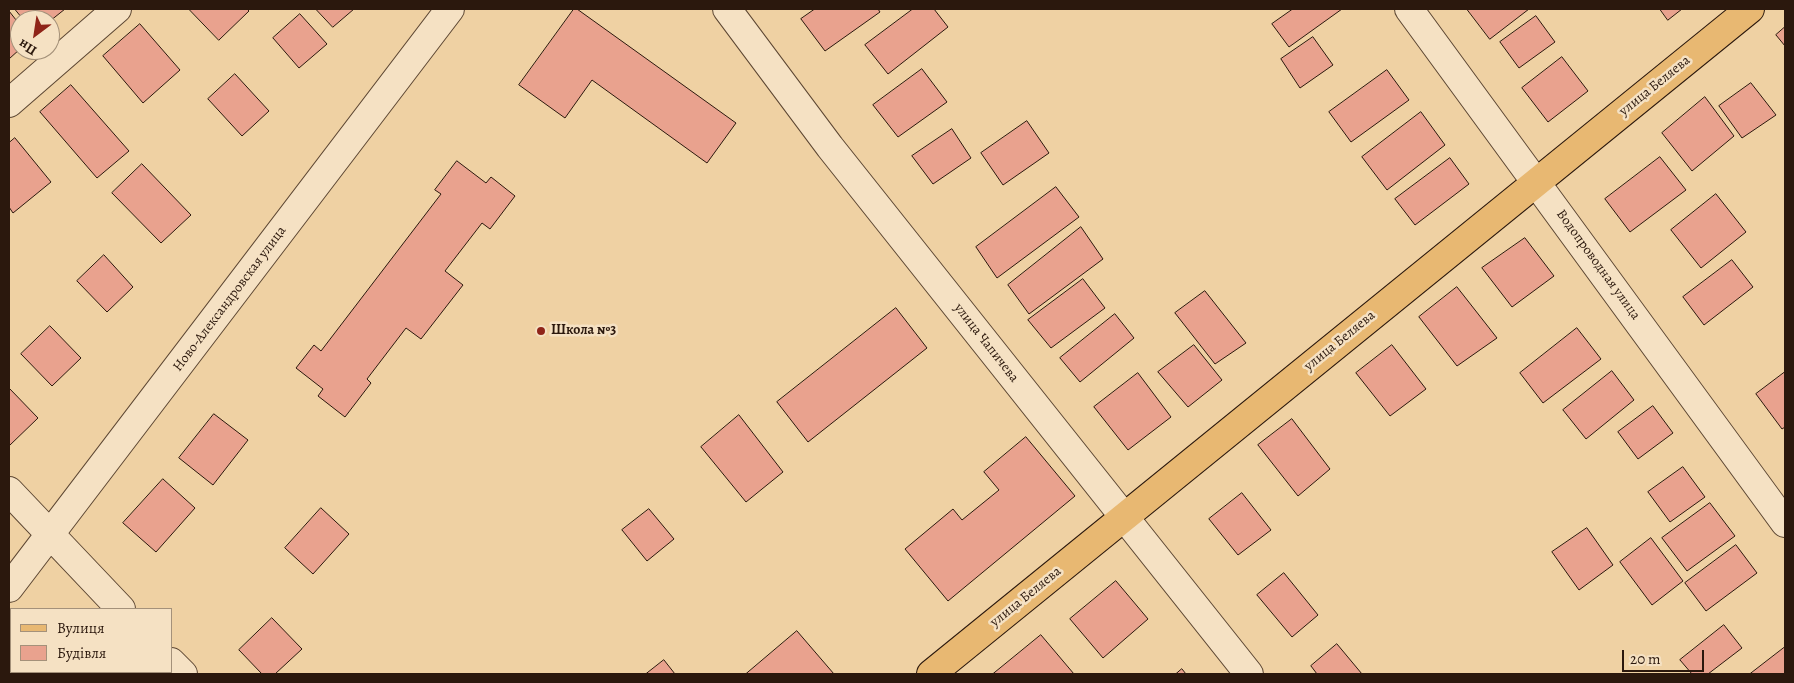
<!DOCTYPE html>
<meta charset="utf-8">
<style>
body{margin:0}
#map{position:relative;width:1794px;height:683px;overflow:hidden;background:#efd1a3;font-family:Alegreya,serif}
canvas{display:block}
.frame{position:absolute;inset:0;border:10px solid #2b180d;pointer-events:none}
.legend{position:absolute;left:10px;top:608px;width:162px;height:65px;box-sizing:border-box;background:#f5e1c3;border:1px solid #a4917a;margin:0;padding:6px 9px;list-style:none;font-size:15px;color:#2b180d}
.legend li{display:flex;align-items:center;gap:10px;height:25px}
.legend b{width:25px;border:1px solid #a4917a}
.north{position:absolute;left:10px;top:10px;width:50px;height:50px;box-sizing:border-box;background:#f5e1c3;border:1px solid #a4917a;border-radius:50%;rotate:211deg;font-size:14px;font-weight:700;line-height:20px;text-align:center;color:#2b180d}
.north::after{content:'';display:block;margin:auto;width:18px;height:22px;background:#8f2418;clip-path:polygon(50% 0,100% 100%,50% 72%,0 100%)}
.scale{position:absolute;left:1622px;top:650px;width:82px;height:22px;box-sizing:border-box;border:2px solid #2b180d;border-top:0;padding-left:6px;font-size:15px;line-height:18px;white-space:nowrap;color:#2b180d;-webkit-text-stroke:4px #f5e1c3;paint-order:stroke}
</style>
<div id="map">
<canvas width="1794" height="683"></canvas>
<div class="frame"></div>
<ul class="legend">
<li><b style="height:6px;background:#e8b872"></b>Вулиця</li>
<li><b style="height:14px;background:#e9a28e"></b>Будівля</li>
</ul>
<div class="north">Пн</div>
<div class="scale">20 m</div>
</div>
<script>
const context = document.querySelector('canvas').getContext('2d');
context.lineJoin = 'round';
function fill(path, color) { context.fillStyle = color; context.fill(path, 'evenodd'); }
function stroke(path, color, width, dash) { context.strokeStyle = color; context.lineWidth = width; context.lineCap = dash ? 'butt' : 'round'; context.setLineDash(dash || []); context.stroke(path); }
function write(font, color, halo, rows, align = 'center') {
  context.font = font + ' Alegreya,serif'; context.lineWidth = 5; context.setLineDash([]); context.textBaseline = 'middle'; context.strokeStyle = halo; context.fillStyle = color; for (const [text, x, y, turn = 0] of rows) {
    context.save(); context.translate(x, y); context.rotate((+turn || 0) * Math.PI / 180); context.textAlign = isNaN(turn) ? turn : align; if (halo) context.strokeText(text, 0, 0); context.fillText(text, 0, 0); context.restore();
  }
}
const building = new Path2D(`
 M15,9H65L50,21L24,20Z
 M189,9H247L249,11L219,40Z
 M316,9H354L333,27Z
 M574,9H577L736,123L707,163L592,80L565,118L519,85Z
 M815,9H878L880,12L825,51L801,19Z
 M913,9H934L948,27L888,74L865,45Z
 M1293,9H1342L1289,47L1272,24Z
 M1467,9H1529L1490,39Z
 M1660,9H1682L1668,20Z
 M9,11L20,25V49L9,59Z
 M300,14L327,44L299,68L273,38Z
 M1536,16L1555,42L1519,68L1500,42Z
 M140,24L180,70L143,103L103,56Z
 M1785,27V46L1776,35Z
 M1313,37L1333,65L1300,88L1281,59Z
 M1562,57L1588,91L1548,122L1522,88Z
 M922,69L947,102L898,137L873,105Z
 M1387,70L1409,100L1351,142L1329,112Z
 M235,74L269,111L242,136L208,99Z
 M1751,83L1776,115L1742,138L1719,106Z
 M71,85L129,151L97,178L40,112Z
 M1705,97L1734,136L1692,171L1662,133Z
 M1421,112L1445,145L1387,190L1362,157Z
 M1027,121L1049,153L1003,185L981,153Z
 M952,129L971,158L933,184L912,156Z
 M15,138L51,182L13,213L9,207V143Z
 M1660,157L1686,190L1630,232L1605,199Z
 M1450,158L1469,184L1415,225L1395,199Z
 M457,161L486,183L491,177L515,196L490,229L482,223L445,271L463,285L421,339L406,328L367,379L371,383L345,417L318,396L323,389L296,368L314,345L321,351L441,194L435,190Z
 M142,164L191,215L161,243L112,193Z
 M1056,187L1079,217L997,278L976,247Z
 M1716,194L1746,232L1701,268L1671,230Z
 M1081,227L1103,259L1029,314L1008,285Z
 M1525,238L1554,276L1512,307L1482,268Z
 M104,255L133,287L107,312L77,281Z
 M1732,260L1753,287L1704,325L1683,297Z
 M1083,279L1105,308L1051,348L1028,320Z
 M1457,287L1497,338L1457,366L1419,317Z
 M1205,291L1246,343L1215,364L1175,313Z
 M896,308L927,348L808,442L777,402Z
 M1115,314L1134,338L1080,382L1060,358Z
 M50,326L81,358L52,386L21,354Z
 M1577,328L1601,359L1543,403L1520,373Z
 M1194,345L1222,380L1188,407L1158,372Z
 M1392,345L1426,389L1390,416L1356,373Z
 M1612,371L1634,400L1586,439L1563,410Z
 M1785,372V427L1782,429L1756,394Z
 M1138,373L1171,417L1128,450L1094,407Z
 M9,388L38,418L9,446Z
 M1653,406L1673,433L1638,459L1618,432Z
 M214,414L248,440L213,485L179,458Z
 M739,415L783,472L746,502L701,447Z
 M1292,419L1330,469L1298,496L1258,445Z
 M1026,437L1075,496L948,601L905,549L953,509L962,520L999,490L984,472Z
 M1683,467L1705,497L1670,522L1648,492Z
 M163,479L195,508L156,552L123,523Z
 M1242,493L1271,530L1238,555L1209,519Z
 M1710,503L1735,536L1687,571L1662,538Z
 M321,508L349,534L313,574L285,548Z
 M649,509L674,539L647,561L622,530Z
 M1587,528L1613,565L1579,590L1552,552Z
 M1651,538L1683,581L1652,605L1620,562Z
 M1736,545L1757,573L1706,611L1685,583Z
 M1284,573L1318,615L1292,637L1257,595Z
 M1116,581L1148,619L1103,658L1070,619Z
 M272,618L302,649L275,674H262L239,650Z
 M1724,625L1742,648L1708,674H1692L1680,660Z
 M797,631L834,674H746Z
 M1041,635L1074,674H993Z
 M1337,644L1362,674H1317L1311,666Z
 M1785,647V674H1750Z
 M11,654V667L9,665V657Z
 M664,660L675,674H646Z
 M1182,669L1186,674H1176Z
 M18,672H52L50,674H21Z
 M66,672H87L91,674H64Z`);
fill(building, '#e9a28e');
stroke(building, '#2b180d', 1);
const minor = new Path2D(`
 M727,9L830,147L1249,674
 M1409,9L1785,523
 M9,103L117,9
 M9,491L121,609
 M9,588L450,9
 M171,662L183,674`);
const major = new Path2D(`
 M931,674L1750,9`);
stroke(minor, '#5c4632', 30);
stroke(major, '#2b180d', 30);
stroke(minor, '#f5e1c3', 28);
stroke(major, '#e8b872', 28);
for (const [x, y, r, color] of [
 [541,331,5,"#8f2418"]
]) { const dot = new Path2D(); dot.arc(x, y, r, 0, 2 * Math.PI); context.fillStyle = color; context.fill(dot); stroke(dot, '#f5e1c3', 2); }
write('14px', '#2b180d', '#f5e1c3', [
 ["улица Беляева",1655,86,-39],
 ["Водопроводная улица",1598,265,54],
 ["Ново-Александровская улица",230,299,-53],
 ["улица Беляева",1340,341,-39],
 ["улица Чапичева",986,343,52],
 ["улица Беляева",1026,597,-39]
]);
write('bold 14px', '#2b180d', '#f5e1c3', [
 ["Школа №3",551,331]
], 'left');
</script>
